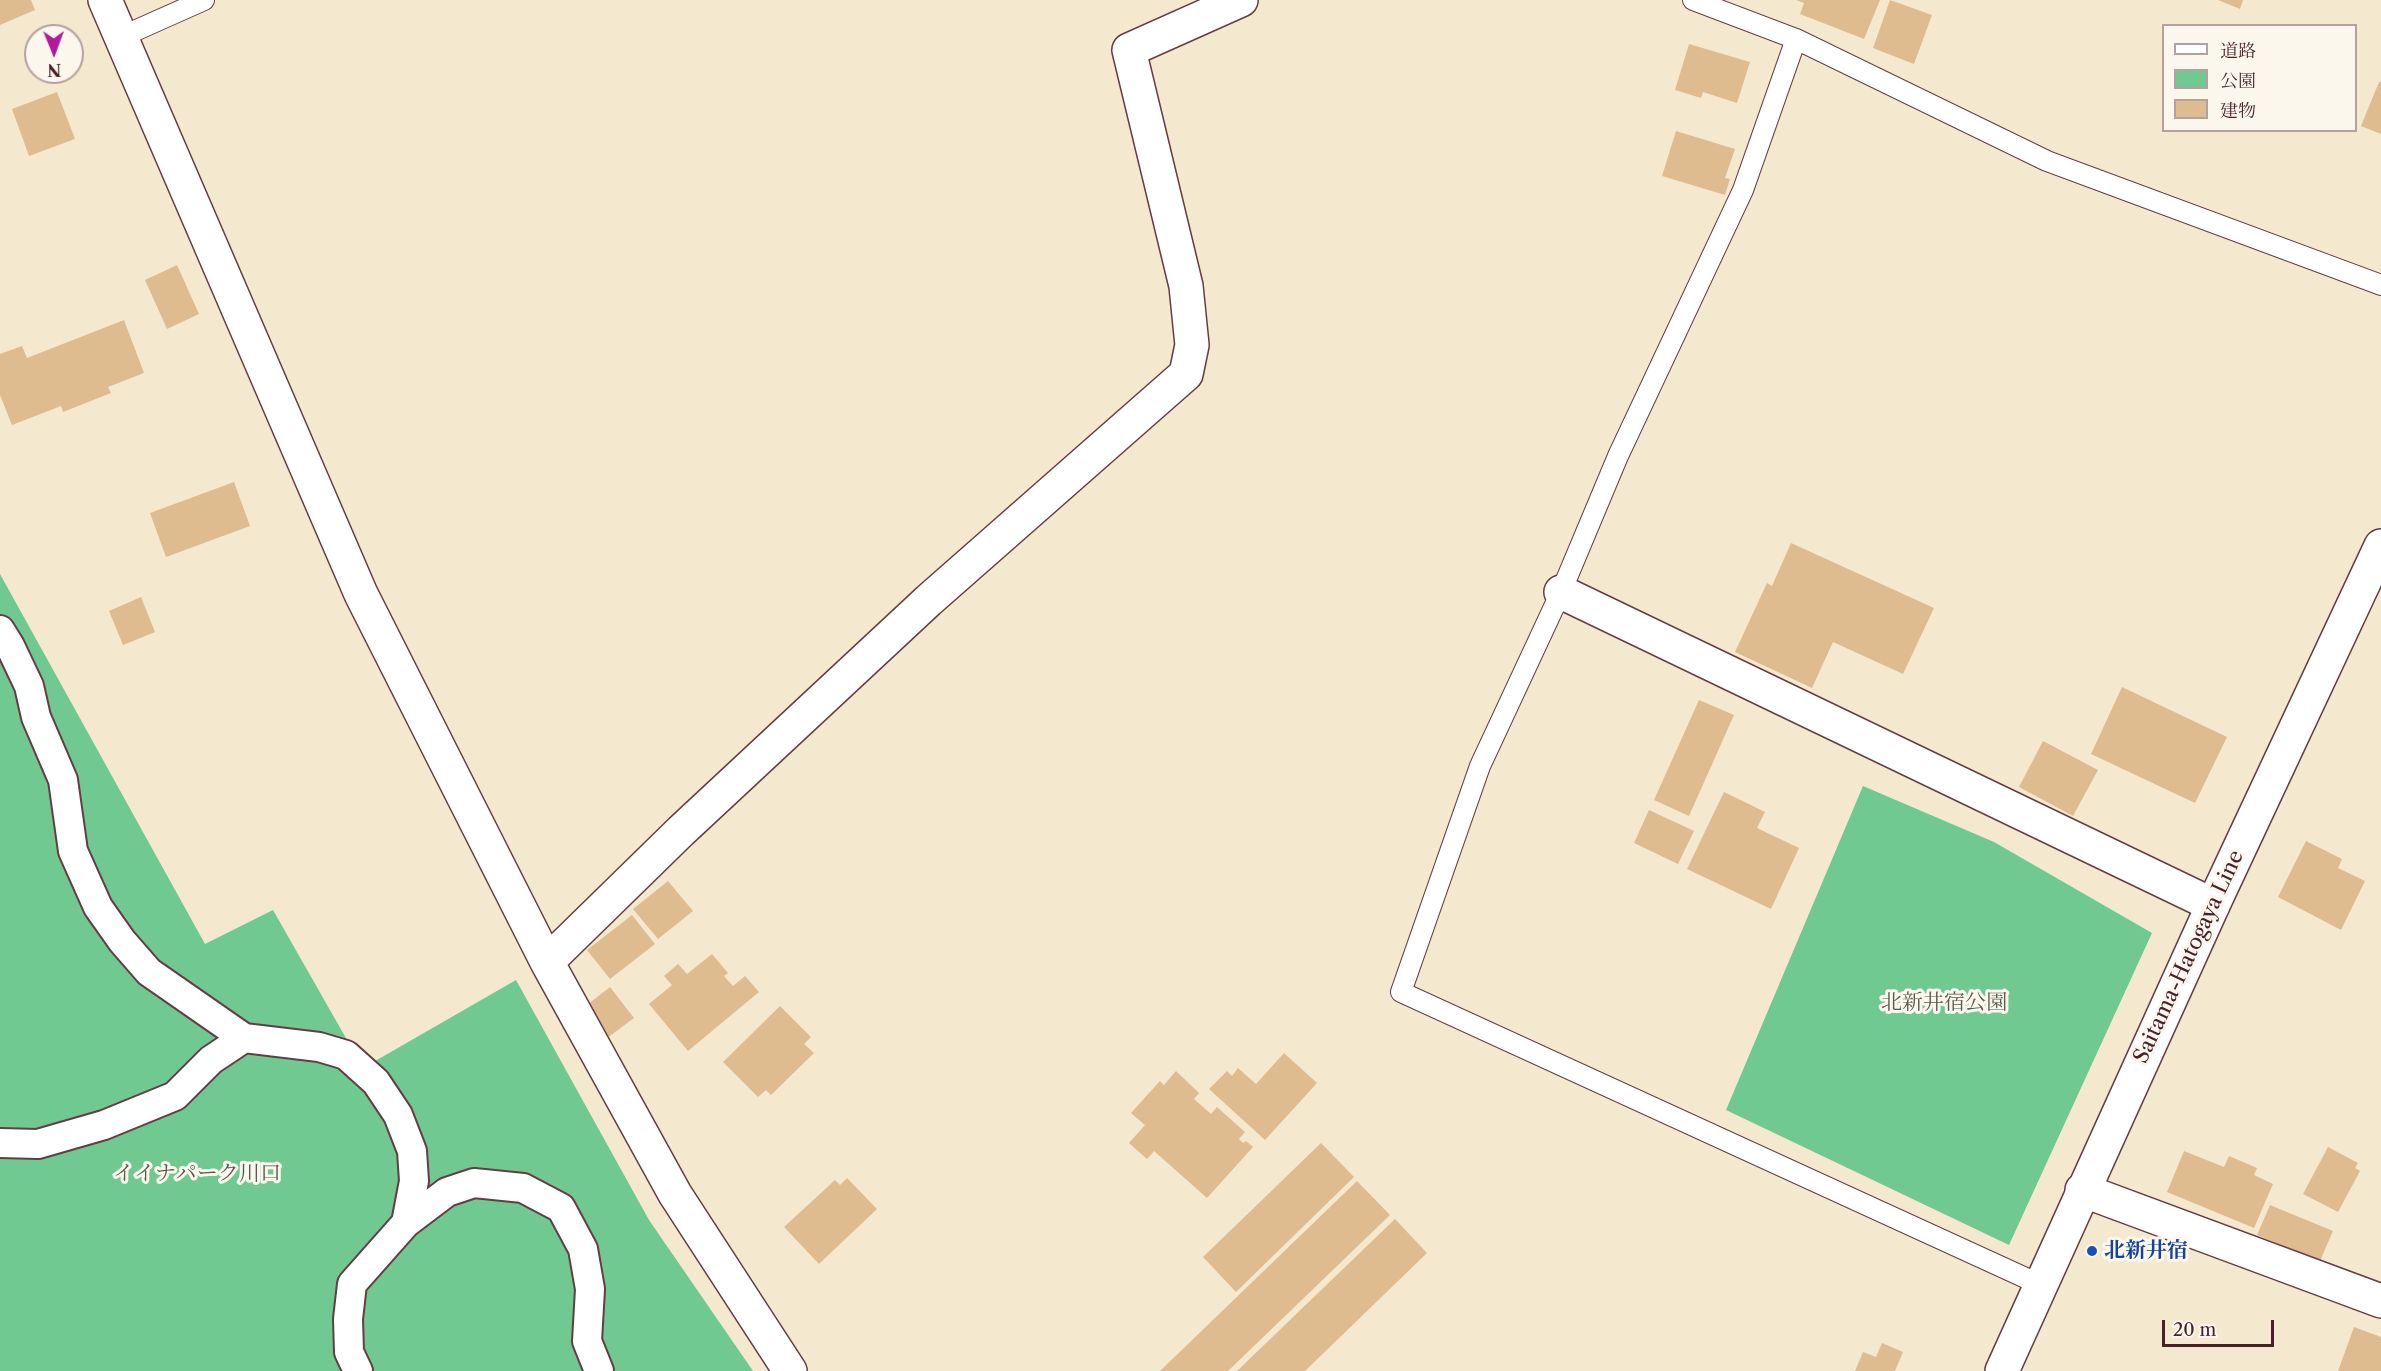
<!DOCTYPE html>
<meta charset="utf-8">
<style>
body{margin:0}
#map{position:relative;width:2381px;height:1371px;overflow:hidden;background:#f4e8cf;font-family:"Libre Caslon Text","Noto Serif JP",serif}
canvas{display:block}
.legend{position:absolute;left:2162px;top:24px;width:195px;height:108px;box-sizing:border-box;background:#fbf7ec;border:2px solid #b4a19f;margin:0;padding:8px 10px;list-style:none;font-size:18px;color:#4a1f2b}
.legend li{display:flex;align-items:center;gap:12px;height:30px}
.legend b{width:30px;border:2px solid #b4a19f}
.north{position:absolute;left:24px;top:24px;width:60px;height:60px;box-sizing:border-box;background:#fbf7ec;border:2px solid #b4a19f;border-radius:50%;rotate:179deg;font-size:16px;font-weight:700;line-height:24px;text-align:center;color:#4a1f2b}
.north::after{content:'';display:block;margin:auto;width:21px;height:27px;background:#b5179e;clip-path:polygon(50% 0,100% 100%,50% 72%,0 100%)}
.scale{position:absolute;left:2162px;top:1320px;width:112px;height:27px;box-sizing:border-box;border:3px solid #4a1f2b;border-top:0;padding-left:8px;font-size:18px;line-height:21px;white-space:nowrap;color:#4a1f2b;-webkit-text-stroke:4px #fbf7ec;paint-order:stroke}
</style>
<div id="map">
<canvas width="2381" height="1371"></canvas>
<ul class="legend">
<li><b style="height:8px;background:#fff"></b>道路</li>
<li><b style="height:16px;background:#70c990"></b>公園</li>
<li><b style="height:16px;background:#dfbc8f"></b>建物</li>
</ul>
<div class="north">N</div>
<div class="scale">20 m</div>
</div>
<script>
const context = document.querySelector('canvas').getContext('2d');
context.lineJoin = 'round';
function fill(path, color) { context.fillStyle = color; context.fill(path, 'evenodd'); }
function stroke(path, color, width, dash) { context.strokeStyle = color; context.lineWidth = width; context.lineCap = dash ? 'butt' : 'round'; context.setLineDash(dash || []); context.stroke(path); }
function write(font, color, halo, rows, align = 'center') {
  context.font = font + ' "Libre Caslon Text","Noto Serif JP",serif'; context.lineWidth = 6; context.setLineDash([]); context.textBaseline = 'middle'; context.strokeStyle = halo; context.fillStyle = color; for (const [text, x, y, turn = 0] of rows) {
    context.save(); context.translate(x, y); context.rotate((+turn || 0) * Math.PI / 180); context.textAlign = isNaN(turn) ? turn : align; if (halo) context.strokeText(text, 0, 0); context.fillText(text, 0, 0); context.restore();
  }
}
fill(new Path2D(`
 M0,574L205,944L273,910L363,1068L516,980L649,1220L753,1371H0Z
 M1863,786L1994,842L2152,933L2009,1245L1726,1110Z`), '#70c990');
fill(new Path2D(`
 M0,0H31L35,10L0,25Z
 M1796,0H1880L1864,39L1800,14L1804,3Z
 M1890,0L1932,15L1914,64L1873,48Z
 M2218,0H2243L2240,9Z
 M1689,44L1750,62L1737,103L1703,92L1701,98L1675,90Z
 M2379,82H2381V134L2361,126Z
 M57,92L75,139L29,156L12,109Z
 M1676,131L1735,149L1725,178L1730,179L1725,195L1662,176Z
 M177,265L199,314L167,329L145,280Z
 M124,320L144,373L108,387L111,393L63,412L61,406L12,425L0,395V354L22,346L27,358Z
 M234,482L250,526L166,557L150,513Z
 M1791,543L1934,608L1903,674L1833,642L1812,688L1735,652L1767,583L1772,586Z
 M141,597L155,632L123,645L109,611Z
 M2122,687L2227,737L2195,803L2091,754Z
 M1699,700L1734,715L1689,816L1654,800Z
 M2043,741L2098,770L2073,816L2019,787Z
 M1724,792L1765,812L1757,828L1799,848L1771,909L1687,869Z
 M1649,810L1694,831L1678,864L1634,843Z
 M2306,841L2342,859L2338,868L2365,881L2341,930L2278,897Z
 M668,881L693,911L658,939L633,909Z
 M632,915L655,944L610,979L587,950Z
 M712,954L728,973L724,976L733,986L745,976L759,992L688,1051L649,1004L672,985L664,976L678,964L687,974Z
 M610,987L634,1018L607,1038L583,1008Z
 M780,1006L811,1037L804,1044L814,1053L771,1095L766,1090L758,1097L723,1062Z
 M1284,1053L1317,1083L1265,1140L1209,1089L1227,1071L1232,1076L1238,1068L1256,1084Z
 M1176,1071L1199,1093L1194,1099L1211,1114L1217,1107L1245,1132L1239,1139L1243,1143L1246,1141L1253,1147L1207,1198L1154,1151L1147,1159L1129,1143L1145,1125L1131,1113L1160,1081L1164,1085Z
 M1321,1143L1354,1177L1236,1292L1203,1257Z
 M2328,1147L2358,1163L2355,1168L2360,1171L2338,1212L2303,1194Z
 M2184,1151L2224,1167L2229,1156L2257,1168L2254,1175L2273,1184L2254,1228L2167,1192Z
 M847,1178L877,1209L819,1264L784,1227L835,1180L840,1185Z
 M1357,1181L1390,1215L1228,1371H1160Z
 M2270,1205L2333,1231L2320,1261L2257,1235Z
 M1395,1219L1427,1253L1305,1371H1237Z
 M2354,1327L2381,1337V1371H2338Z
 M1882,1343L1903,1352L1895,1371H1855L1863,1352L1876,1357Z`), '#dfbc8f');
const service = new Path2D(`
 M1693,0L1796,39L2047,161L2381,285
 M121,37L204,0
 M1796,39L1743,190L1618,456L1561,592L1480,766L1401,992L2041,1285`);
const pedestrian = new Path2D(`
 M0,630L10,646L29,686L36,717L63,780L73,851L98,907L122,941L149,972L244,1038L319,1047L346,1055L376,1082L398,1115L412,1151L414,1181L406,1223
 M0,1143L38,1144L104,1125L175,1096L211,1060L244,1038
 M358,1371L349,1352L348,1319L352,1284L406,1223L447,1192L474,1183L523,1188L561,1208L583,1249L590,1289L587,1341L599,1371`);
const minor = new Path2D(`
 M105,0L361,594L547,962L675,1194L790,1371
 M1561,592L2213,905
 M547,962L681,831L929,600L1186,374L1192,345L1186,286L1129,50L1241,0
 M2082,1190L2381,1301`);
const secondary = new Path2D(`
 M2002,1371L2213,905L2381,546`);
stroke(service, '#643d44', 22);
stroke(pedestrian, '#643d44', 32);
stroke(minor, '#643d44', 36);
stroke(secondary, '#643d44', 36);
stroke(service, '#fff', 20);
stroke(pedestrian, '#fff', 28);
stroke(minor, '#fff', 33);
stroke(secondary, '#fff', 33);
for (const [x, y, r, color] of [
 [2092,1251,6,"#1a4fb4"]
]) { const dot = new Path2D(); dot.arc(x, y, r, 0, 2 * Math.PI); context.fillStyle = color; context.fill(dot); stroke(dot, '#fbf7ec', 2); }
write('21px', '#4a1f2b', '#fbf7ec', [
 ["Saitama-Hatogaya Line",2189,957,-65]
]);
write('21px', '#575a4e', '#fbf7ec', [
 ["北新井宿公園",1944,1003],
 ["イイナパーク川口",197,1174]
]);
write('bold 21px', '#164399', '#fbf7ec', [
 ["北新井宿",2104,1251]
], 'left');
</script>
